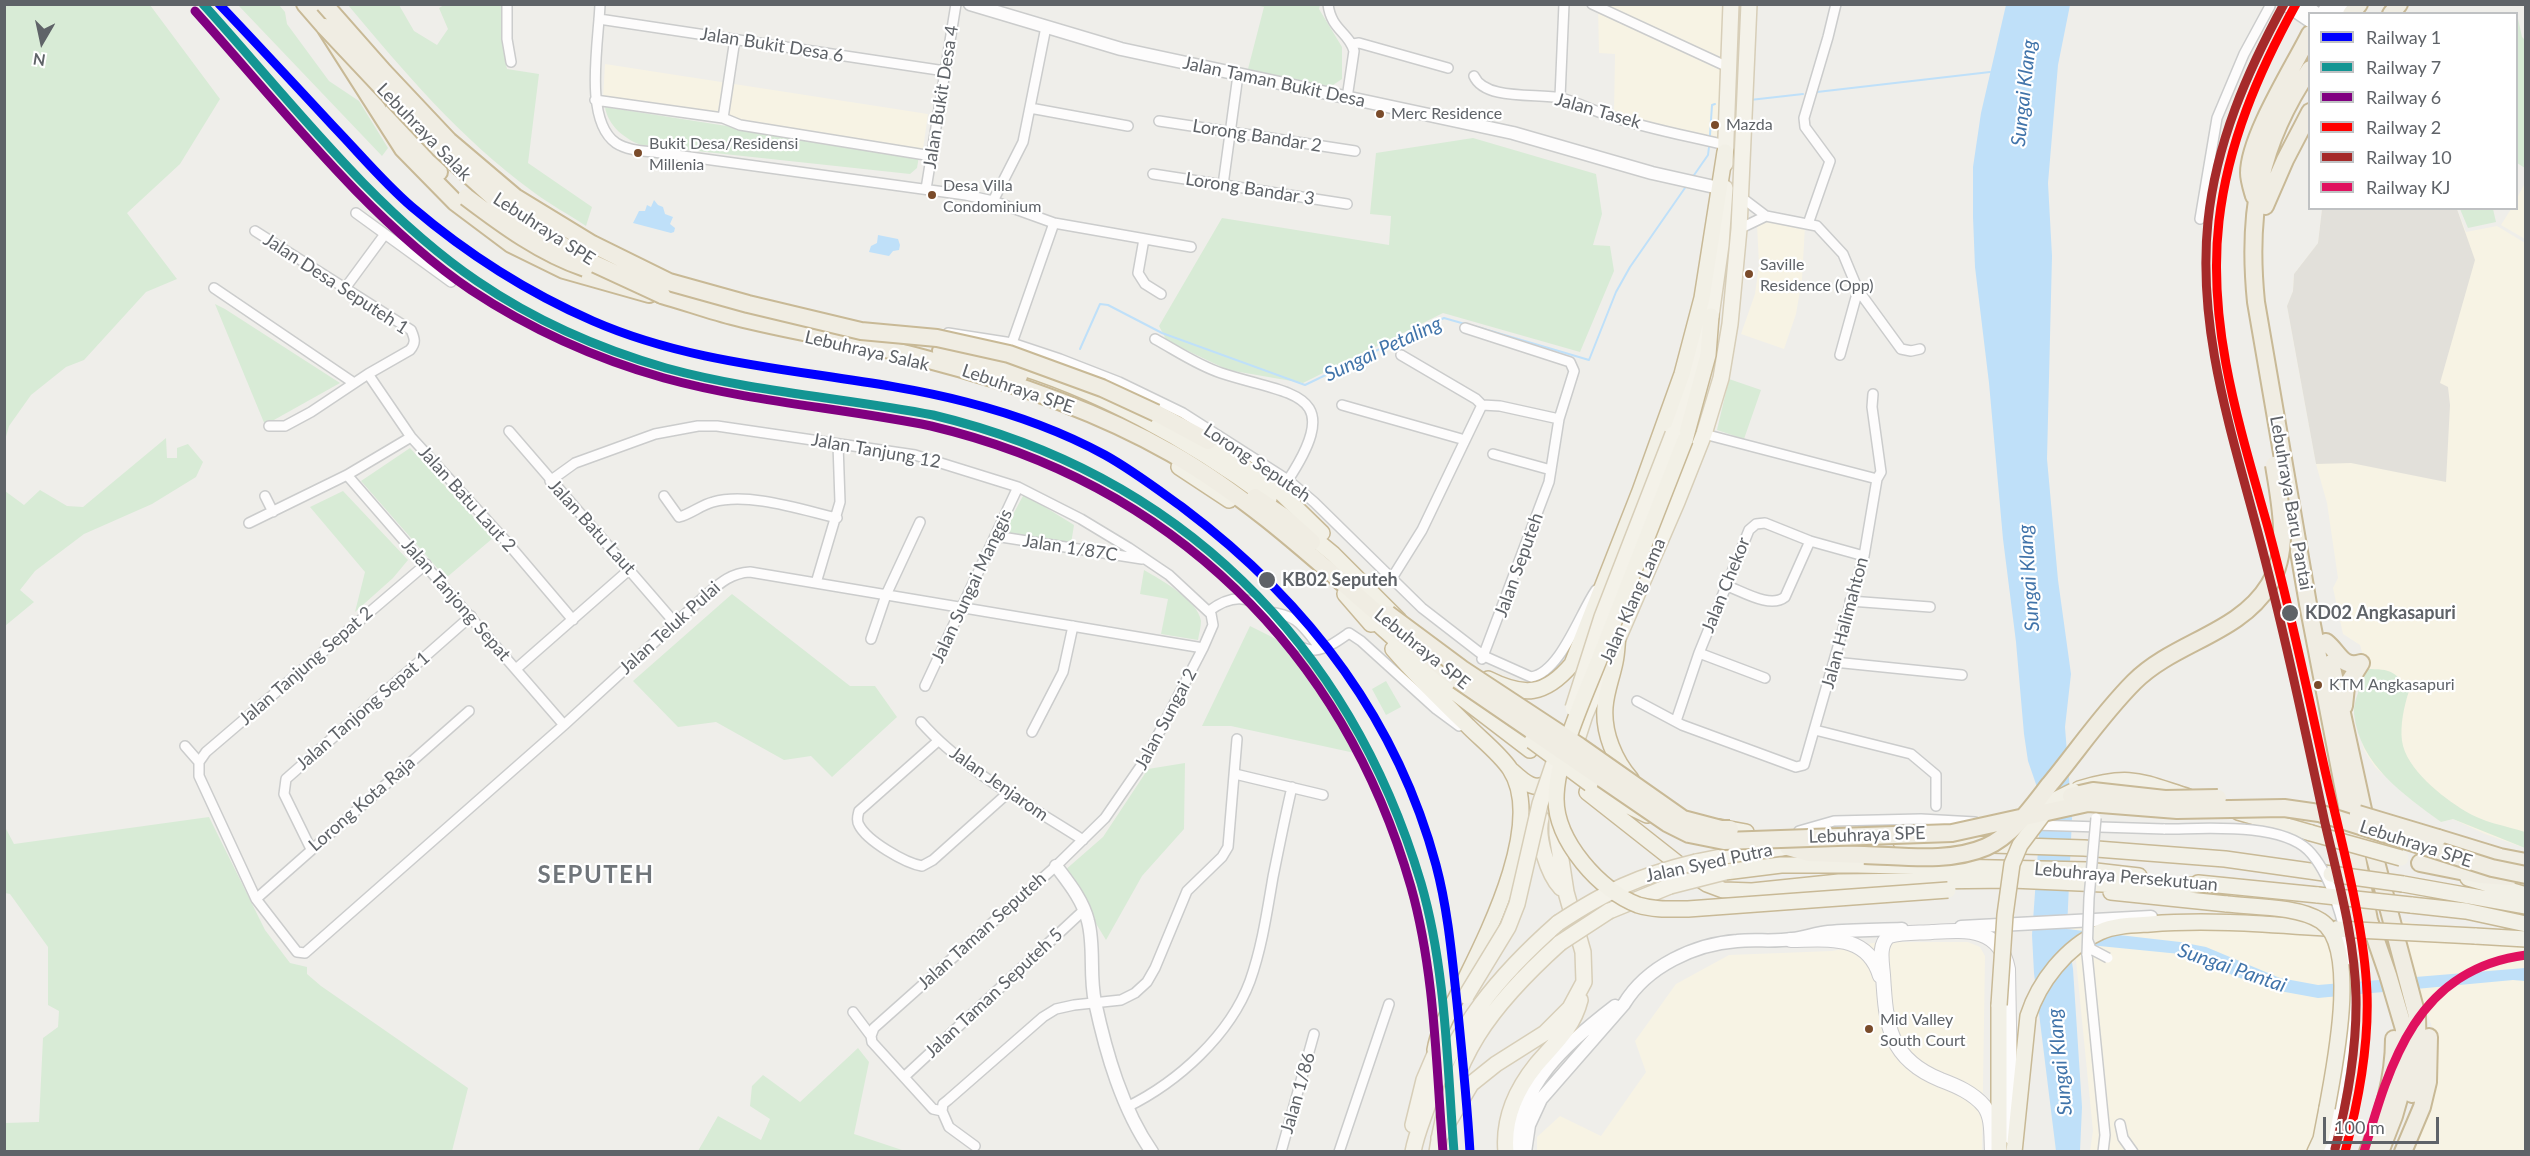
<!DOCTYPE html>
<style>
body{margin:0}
#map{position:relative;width:2530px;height:1156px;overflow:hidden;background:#efeeea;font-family:Lato,sans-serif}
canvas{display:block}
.frame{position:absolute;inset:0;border:6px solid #5f6368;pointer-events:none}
.legend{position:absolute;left:2308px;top:12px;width:210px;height:198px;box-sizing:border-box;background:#fff;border:2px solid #bfc1c3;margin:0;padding:8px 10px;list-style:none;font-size:18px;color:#5f6368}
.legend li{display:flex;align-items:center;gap:12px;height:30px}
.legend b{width:30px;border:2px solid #bfc1c3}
.north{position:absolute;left:12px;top:12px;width:60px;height:60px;-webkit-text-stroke:4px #fff;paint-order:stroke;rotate:189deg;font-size:16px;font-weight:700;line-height:24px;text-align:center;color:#5f6368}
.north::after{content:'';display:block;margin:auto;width:21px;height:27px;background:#5f6368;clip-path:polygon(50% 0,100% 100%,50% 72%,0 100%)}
.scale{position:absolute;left:2323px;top:1117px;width:116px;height:27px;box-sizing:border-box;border:3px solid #5f6368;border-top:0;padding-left:8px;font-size:18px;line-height:21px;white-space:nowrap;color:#5f6368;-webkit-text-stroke:4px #fff;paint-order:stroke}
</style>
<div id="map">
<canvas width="2530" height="1156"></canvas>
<div class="frame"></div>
<ul class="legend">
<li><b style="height:8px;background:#00f"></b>Railway 1</li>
<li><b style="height:8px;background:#139593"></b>Railway 7</li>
<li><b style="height:8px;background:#800080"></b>Railway 6</li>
<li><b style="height:8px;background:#f00"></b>Railway 2</li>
<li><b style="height:8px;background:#a52a2a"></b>Railway 10</li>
<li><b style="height:8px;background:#e0115f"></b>Railway KJ</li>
</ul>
<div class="north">N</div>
<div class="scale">100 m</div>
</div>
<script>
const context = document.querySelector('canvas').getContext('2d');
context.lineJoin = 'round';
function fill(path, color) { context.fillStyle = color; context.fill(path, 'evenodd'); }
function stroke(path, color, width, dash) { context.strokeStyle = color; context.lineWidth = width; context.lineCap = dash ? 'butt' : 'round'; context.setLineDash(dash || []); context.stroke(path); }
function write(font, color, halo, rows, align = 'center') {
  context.font = font + ' Lato,sans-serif'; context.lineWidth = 4.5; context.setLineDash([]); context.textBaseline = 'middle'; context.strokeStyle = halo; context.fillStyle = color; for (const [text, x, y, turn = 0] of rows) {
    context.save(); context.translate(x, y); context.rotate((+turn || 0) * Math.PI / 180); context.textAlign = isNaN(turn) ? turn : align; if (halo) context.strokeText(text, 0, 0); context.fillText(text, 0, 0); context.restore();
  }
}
fill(new Path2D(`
 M1598,5H1723L1717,139L1614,114L1615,54L1599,53Z
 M605,64L928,114L923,149L603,99Z
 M2525,183V239L2501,225L2511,209L2516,208L2517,198Z
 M2322,209H2457L2466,232L2497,226L2525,243V848L2485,834L2453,819L2441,822L2408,797L2375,767L2364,750L2354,713L2367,669L2360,645L2343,634L2333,588L2338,578L2327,503L2316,464L2287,306L2293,291L2294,274L2318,243Z
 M1767,219L1805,226L1802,279L1796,314L1784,349L1741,334L1755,294L1759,265L1757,224Z
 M2120,917L2336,939L2340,1107L2329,1151H2090L2093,1131L2073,930L2064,923Z
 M2396,920L2525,945V1151H2410L2432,1068V1027Z
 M1878,942H1968L1980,947L1985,956L1982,1151L1537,1152V1137L1560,1116L1601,1136L1646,1072L1635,1041L1676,984L1729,955L1832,951Z`), '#f7f3e4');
fill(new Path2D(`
 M2322,209H2457L2475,260L2440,383L2448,387L2450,405L2446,482L2351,463L2316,464L2287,306L2293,291L2294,274L2318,243Z`), '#e2e0da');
fill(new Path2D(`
 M5,4L150,5L220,99L180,164L127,213L177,279L146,292L84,360L66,367L31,395L9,426L5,440Z
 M238,5H279L285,12L287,24L329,81L359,101L388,148L382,156Z
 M444,5H502V43L507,69L539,74L528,163L592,207L586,226C568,214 549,204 532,191C461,139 404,72 348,5H399L414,31L437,45L448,29L439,8Z
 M1255,5H1320L1319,9L1342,47V79L1330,87L1248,69L1264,7Z
 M2517,14L2522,37L2525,40V168L2517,163Z
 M605,107L919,156L917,168L910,174L641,145C625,139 608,126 605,107Z
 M1473,138L1596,174L1602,214L1593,245L1610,246L1614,271L1580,352L1443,313L1303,383L1228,370L1167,341L1159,326L1222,218L1389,245L1391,216L1370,214L1376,153Z
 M2460,209H2493L2496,222L2468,228Z
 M215,304L225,309L340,383L265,425Z
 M1729,379L1761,390L1744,439L1717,430Z
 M166,438L167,458H177V448L188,444L203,462L196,477L152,504L84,534L35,571L20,590L34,602L5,626V491L24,505L40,490L67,506L83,507Z
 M410,448L493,538L446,578L361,481Z
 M343,491L408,560L393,578L355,612L365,572L310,507Z
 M1024,494L1074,525L1071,544L1002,535Z
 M1144,570C1161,580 1198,600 1201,621C1201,627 1199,634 1198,640L1161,634L1168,599L1140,594Z
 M732,594L850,686H875L897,717L832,777L811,756L784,760L716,722L678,727L633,681Z
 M1250,626L1304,653L1349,723L1364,755L1231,726H1202Z
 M2367,669C2391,669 2395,671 2409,691C2404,706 2400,725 2402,741C2406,769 2442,797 2465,811C2482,822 2506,826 2525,832V848L2453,819L2441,822C2403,794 2360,765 2354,714C2353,700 2363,682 2367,669Z
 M1386,681L1401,707L1386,715L1372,689Z
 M1185,763L1184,829L1142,876L1106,940L1064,871L1103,837L1148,769Z
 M209,817L265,930L290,963L307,967V974L321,986L468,1088L452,1151H5V1123L39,1122L43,1038L58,1027L59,1011L48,1005V947L10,894L5,893V827L14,844Z
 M858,1048L869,1062L854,1134L905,1151H698L718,1116L761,1140L770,1119L750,1106L752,1086L763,1075L800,1102Z`), '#d8ebd6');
fill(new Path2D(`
 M2006,5H2070L2058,65L2048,183L2052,256L2047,459L2058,580L2071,674L2065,727L2072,818L2067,929L2180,942L2206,947L2280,978L2318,985L2525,968V981L2513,980L2318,998L2285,992L2240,978L2180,954L2069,943L2073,969L2082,1107L2080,1151H2056L2034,973L2032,935L2039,836L2038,790L2028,761L2024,734L2016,642L2003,539L1989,383L1975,267L1973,217V167L1981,113Z
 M654,200L658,205L663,207L665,214L673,217L670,224L675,228L674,232L671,233L633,223L639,211H645L647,205L651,207Z
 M878,235L898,239L900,245L899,250L893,251L889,256L869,252L871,246L877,243Z`), '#bfe0f9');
stroke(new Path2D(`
 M1817,92L1990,72
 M1750,100L1803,94
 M1710,135L1712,105L1715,104
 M1692,178L1708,155L1709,147
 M1474,326L1589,360L1616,292L1630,267L1687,185
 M1080,349L1100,304L1108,305L1162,333L1305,385L1444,318L1465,324`), '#bfe0f9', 2);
const minor = new Path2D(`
 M507,4V39L511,62
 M600,4C599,40 583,120 616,143C628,151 647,151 661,153L966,195L993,201L1054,223L1191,247
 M1328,4C1331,30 1349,32 1354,51L1347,98
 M1592,4L1728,67
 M599,19L945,71
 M1353,44L1359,43L1448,68
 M1474,76C1485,101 1538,93 1561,98C1578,102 1595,112 1613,117C1649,129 1688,136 1725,145
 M1560,97L1564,4
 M595,100L723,118L740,125L932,156
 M1030,108L1128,126
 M723,118L735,39
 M1159,121L1355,151
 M1153,174L1347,204
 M1223,185L1238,75
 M926,189L956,4
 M1741,197L1766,216L1817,226L1843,254L1858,290L1901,349L1911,351L1920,349
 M993,201L1023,142L1046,27
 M356,213L451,282
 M2200,219L2217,118L2244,54L2270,6
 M1808,224L1830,161L1805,127L1804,118L1828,37L1836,4
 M1739,229L1766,216
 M255,231L411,330C415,339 416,343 410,350L368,374L311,412L285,426H269
 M1144,239L1138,273L1145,284L1161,294
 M346,287L385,234
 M214,288L354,383
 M1465,328L1570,362L1574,371L1559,419L1549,482L1482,659
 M948,333L1012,343L1060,359L1119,382L1183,413L1288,480L1314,502L1422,608L1484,656L1531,677C1560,673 1580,613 1596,590
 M1155,339C1177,351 1197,365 1221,373C1291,396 1347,390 1288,480
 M1012,343L1054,223
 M1401,355L1476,399L1482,405
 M1840,355L1858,290
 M368,374L411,437L505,540L573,620
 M1342,405L1465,440
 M1482,405L1500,406L1559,419
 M509,431L675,623
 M1704,434L1877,479
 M1493,454L1551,470
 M347,475L564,725
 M550,481L575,463L655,434L698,426H717L915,455L1018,487L1081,519L1129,548L1169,575L1211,614L1213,625L1203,648L1145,760L1105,818L1056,866L874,1028L871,1036
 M265,496L273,512
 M664,496L679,517C691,514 701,505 713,502C749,492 802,510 837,518
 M249,523L347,475L411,437
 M995,536L1142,559
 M426,564L206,752L199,762V776L256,899L297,952L305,953L564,725L706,595C720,583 731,573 750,572L1203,648
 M1392,578L1422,530L1482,405
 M816,583L840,502L838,444
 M1725,585C1742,591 1770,609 1785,597L1810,541
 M1850,601L1930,607
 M1209,611C1267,568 1275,652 1315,650C1327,649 1339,640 1349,633L1361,641L1436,709L1459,726
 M1266,612C1297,614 1302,625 1320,648
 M871,639L886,595L920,522
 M1699,653L1765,678
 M1834,662L1962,675
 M516,669L630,569
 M925,686L1018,487
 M1637,701L1682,725L1796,767L1804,765L1864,556L1877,479L1881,472L1872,407L1873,394
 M1676,721L1699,653L1749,530L1756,524L1765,523L1810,541L1864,556
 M921,722C962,769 1030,806 1083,840
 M1815,730L1911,754L1936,775V806
 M1032,732L1063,672L1073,626
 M938,741L859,811C858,815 856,820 859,825C867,841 905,863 922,866L933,860L1009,792
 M185,746L199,762
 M1235,774L1323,795
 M2034,825L2165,829
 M1799,831L1834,821L1921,819L1975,822
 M311,849L284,794L286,779L471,616
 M256,899L469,711
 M2087,954L2105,1135L2103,1152
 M853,1012L871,1036L872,1042L933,1109L942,1111
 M904,1077L1084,910
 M1127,1107C1178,1082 1230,1035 1250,981C1262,947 1267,912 1273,877C1279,847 1285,817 1292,787
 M942,1111L943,1104L948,1100L1043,1017L1056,1009L1074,1005L1121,1000L1135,993L1147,982L1155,968L1187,891L1222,857L1228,847L1237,739
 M942,1111L949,1127L975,1146
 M2120,1124L2123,1138L2133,1152
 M1281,1152L1314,1034
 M1339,1152L1389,1004
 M2326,1152L2330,1138C2341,1079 2352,1020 2350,960`);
const tertiary = new Path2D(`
 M970,4L1121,49L1513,133L1652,173L1719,188
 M2285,4L2310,21
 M2304,4L2317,14
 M1056,866C1068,882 1083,900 1088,921C1095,947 1089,975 1095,1002C1106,1053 1122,1109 1152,1152
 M1961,927L2151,917
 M1514,1152C1520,1084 1564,1045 1615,1006
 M1525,1152L1529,1125L1541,1099L1624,1004C1647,966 1695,944 1737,941C1755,939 1774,942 1792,939C1804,938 1816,933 1828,932C1853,930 1878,930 1902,929`);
const secondary = new Path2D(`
 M2323,14L2330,4
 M2336,14L2343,4
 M1791,940C1827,940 1867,933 1880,976
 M1992,1152C1991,1137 1993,1118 1984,1106C1973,1093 1957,1086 1941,1080C1889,1059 1886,1026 1883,975C1882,962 1878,945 1889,936C1903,932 1918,933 1932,932C1966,930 2000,927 2008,969L2011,1137`);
const primary = new Path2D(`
 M1725,164L1731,4
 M1673,434L1711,316L1721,245L1725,188
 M1572,755L1585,715L1677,502L1704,434L1721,378L1730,324L1739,229L1749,4
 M1541,818C1536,837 1548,874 1561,888
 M1696,862L1736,854L1788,847
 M1609,911L1670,886
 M1413,1125L1424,1080L1441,1040
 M1439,1138L1471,1084L1496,1064L1545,1033L1570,1008L1584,982L1583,952L1566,892L1557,834V816
 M1413,1152C1416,1135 1423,1119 1428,1104C1456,1027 1498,976 1558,923
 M1437,1152C1451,1057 1490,1006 1560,943
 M1506,1152C1503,1120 1516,1090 1536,1065C1554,1044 1573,1028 1580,1000`);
const trunk = new Path2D(`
 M1004,362C1098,389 1191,441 1269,499
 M1197,437L1208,441L1281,493L1322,533
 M1685,440L1708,355L1711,316
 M1179,467L1229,500
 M1305,531L1333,554L1399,620
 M1345,594L1371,624
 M1368,615L1449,688L1530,750
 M1618,635C1617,644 1617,653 1615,662C1612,677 1606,692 1605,707C1603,733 1615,761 1631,779
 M1393,649C1417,677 1442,701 1469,727C1482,740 1500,754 1510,769C1545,822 1488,933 1463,984C1453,1006 1439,1026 1435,1050
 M1488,679C1524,697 1545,696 1572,664L1640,491L1682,374L1702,298L1725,152
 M1511,770C1524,782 1536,794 1551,780
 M1591,785L1616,800L1647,815
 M2079,789C2131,773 2141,782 2189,797
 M1587,792L1686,870L1707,884L1723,890L1752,891L1839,882L1921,881L2012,880L2170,887L2208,884
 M2238,812L2311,833
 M1719,827L1746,832
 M1901,842L2084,848L2225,859L2331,874
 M1725,872L1781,865H1857L2087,870L2139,876
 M2468,878L2526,895
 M2198,883L2318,895
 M2403,884L2526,906
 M2111,892L2227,904
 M2411,905L2466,911L2526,924
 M2475,936L2526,939
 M1999,1152V1005
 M2014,1152L2028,1016C2039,982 2066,947 2100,932C2115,925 2134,925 2150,924C2212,919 2275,925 2337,929
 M2315,1152L2321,1139L2327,1108`);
const motorway = new Path2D(`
 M305,4L325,27L403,149L455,202L511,244L564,270L649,294
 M2351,14L2359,4
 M2391,14L2399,4
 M2310,69C2259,144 2247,213 2256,302L2308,604L2369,920L2388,975L2404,1029V1081L2394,1116L2380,1152
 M394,107L429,162L439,172
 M2254,196C2252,189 2249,180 2249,173C2249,137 2293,68 2310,34
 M2265,206L2285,160L2310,112
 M662,295C687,302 711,311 736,317C798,333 861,341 922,358C1007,380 1094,409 1171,453C1278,514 1361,606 1458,680
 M941,351L983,362L1019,376
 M1156,413L1208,441
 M1255,497L1283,516L1312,542
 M2326,642C2339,652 2342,669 2361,663
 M2331,663L2367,828L2417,1016L2418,1064L2412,1094
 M2344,706L2346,687L2361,663
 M2438,838L2500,857L2526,862
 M1788,847L1809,853L1864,855
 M2420,863L2480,875L2510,877
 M2368,1152C2383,1115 2394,1079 2394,1039
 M2403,1152L2422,1107L2428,1082L2429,1037`);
stroke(minor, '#cbcccc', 12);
stroke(tertiary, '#cbcccc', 15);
stroke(secondary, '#cacacb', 16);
stroke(primary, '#d7ceb8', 18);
stroke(trunk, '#c8b996', 18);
stroke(motorway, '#c8b996', 20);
stroke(minor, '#fdfcfc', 9);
stroke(tertiary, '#fdfcfc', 12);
stroke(secondary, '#fdfcfc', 14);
stroke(primary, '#f4f2e9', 15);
stroke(trunk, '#f2f0e6', 15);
stroke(motorway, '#f0ede3', 16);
const minorBridge = new Path2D(`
 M2165,829C2204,829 2278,822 2308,850C2321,863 2329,881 2335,898C2342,918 2347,938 2350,960
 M2088,941L2091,949L2108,958
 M2087,954L2089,898L2096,818`);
const primaryBridge = new Path2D(`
 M1573,708L1602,617L1673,434
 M1670,886L1725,872
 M1558,923C1607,891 1638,876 1696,862
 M1560,943L1609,911
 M1466,996L1508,927L1517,904L1540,804L1559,748`);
const trunkBridge = new Path2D(`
 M1685,440C1656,513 1628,587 1599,660C1584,698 1556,758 1556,799C1556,841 1600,891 1638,905C1654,910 1671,909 1688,909L1948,890
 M1532,741L1590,784
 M2311,833L2401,858
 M2331,874L2403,884
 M2318,895L2411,905
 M2227,904C2254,907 2298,906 2321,921C2360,947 2334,1068 2327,1108
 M2337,929L2475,936
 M1999,1005L2005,915L2012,864L2020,845L2053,801L2073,791`);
const motorwayBridge = new Path2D(`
 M324,4L384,72L449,141L515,197L592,244L669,282L748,304L861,331L937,338L1009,354L1102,388L1156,413
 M325,27L439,148L504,207L582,258L662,295
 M466,197C503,225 541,253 585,268
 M1388,614L1462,669L1579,746L1683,819L1721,829H1730
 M1458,680L1667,823L1689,834L1724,841L1952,833L2088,803L2177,810L2284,808L2319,813L2492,868L2526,875
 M2071,796L2093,791L2165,799L2218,798
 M2358,814L2438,838
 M1864,855C1903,856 1949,863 1986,847C2013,835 2032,807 2050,784C2078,750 2103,713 2134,682C2174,642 2239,634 2269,585C2291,549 2280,504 2274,465`);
stroke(minorBridge, '#cbcccc', 12, []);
stroke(primaryBridge, '#d7ceb8', 18, []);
stroke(trunkBridge, '#c8b996', 18, []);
stroke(motorwayBridge, '#c8b996', 20, []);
stroke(minorBridge, '#fdfcfc', 9);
stroke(primaryBridge, '#f4f2e9', 15);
stroke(trunkBridge, '#f2f0e6', 15);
stroke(motorwayBridge, '#f0ede3', 16);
stroke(new Path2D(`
 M219,4C258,45 296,86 334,127C360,154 384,183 412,207C466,253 529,293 593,321C712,373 842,370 966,402C1013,414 1061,431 1105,455C1132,470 1157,489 1182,507C1303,598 1396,716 1436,865C1448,910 1452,957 1457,1003C1462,1052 1467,1102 1470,1152`), '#00f', 9);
stroke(new Path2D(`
 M203,4C288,98 373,210 477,281C534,320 600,349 666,368C753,392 845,398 933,415C1179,474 1349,642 1421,883C1446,969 1447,1063 1454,1152`), '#139593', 9);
stroke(new Path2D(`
 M195,11C279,104 368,220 471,290C530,329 597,359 664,378C751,402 842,408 931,426C1171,483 1343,650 1411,887C1435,972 1436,1064 1443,1152`), '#800080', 9);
stroke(new Path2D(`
 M2296,4C2258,73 2228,143 2219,221C2207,325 2239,425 2267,524C2289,604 2306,685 2324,766C2340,838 2364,921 2367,993C2369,1047 2359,1100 2345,1152`), '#f00', 9);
stroke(new Path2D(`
 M2284,4C2247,72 2216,143 2208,221C2197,327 2230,427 2257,529C2283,626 2304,725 2325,823C2338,880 2355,939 2356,997C2357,1049 2348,1099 2335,1149`), '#a52a2a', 9);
stroke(new Path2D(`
 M2364,1152C2390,1062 2417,969 2526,955`), '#e0115f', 9);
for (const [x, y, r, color] of [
 [1380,114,5,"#7a4b2a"],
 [1715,125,5,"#7a4b2a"],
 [638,153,5,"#7a4b2a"],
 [932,195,5,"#7a4b2a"],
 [1749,274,5,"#7a4b2a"],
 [1267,580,9,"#5f6368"],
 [2290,613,9,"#5f6368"],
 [2318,685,5,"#7a4b2a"],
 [1869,1029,5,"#7a4b2a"]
]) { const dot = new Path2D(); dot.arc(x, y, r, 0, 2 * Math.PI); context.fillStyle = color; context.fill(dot); stroke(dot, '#fff', 2); }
write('16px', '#5f6368', '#fff', [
 ["Merc Residence",1391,114],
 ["Mazda",1726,125],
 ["Bukit Desa/Residensi",649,144],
 ["Millenia",649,165],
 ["Desa Villa",943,186],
 ["Condominium",943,207],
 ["Saville",1760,265],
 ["Residence (Opp)",1760,286],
 ["KTM Angkasapuri",2329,685],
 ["Mid Valley",1880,1020],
 ["South Court",1880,1041]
], 'left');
write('18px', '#5f6368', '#fff', [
 ["Jalan Bukit Desa 6",772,45,9],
 ["Jalan Taman Bukit Desa",1274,82,12],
 ["Jalan Bukit Desa 4",941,97,-81],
 ["Jalan Tasek",1598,111,16],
 ["Lebuhraya Salak",424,132,46],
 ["Lorong Bandar 2",1257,136,9],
 ["Lorong Bandar 3",1250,189,9],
 ["Lebuhraya SPE",544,229,33],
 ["Jalan Desa Seputeh 1",336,284,33],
 ["Lebuhraya Salak",867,351,13],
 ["Lebuhraya SPE",1018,389,19],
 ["Jalan Tanjung 12",876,451,10],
 ["Lorong Seputeh",1257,463,34],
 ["Jalan Batu Laut 2",467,499,48],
 ["Lebuhraya Baru Pantai",2291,503,80],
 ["Jalan Batu Laut",592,527,48],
 ["Jalan 1/87C",1070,548,9],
 ["Jalan Seputeh",1519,565,-70],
 ["Jalan Chekor",1726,585,-68],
 ["Jalan Sungai Manggis",972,586,-65],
 ["Jalan Tanjong Sepat",456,600,49],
 ["Jalan Klang Lama",1633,601,-66],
 ["Jalan Halimahton",1845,623,-75],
 ["Jalan Teluk Pulai",670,628,-42],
 ["Lebuhraya SPE",1422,649,39],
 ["Jalan Tanjung Sepat 2",306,666,-41],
 ["Jalan Tanjong Sepat 1",363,711,-41],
 ["Jalan Sungai 2",1166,719,-62],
 ["Jalan Jenjarom",999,784,35],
 ["Lorong Kota Raja",362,804,-41],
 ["Lebuhraya SPE",1867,835,-2],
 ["Lebuhraya SPE",2416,844,18],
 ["Jalan Syed Putra",1709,863,-12],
 ["Lebuhraya Persekutuan",2126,877,5],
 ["Jalan Taman Seputeh",982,931,-42],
 ["Jalan Taman Seputeh 5",994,993,-43],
 ["Jalan 1/86",1298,1093,-74]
]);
write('bold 18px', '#5f6368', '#fff', [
 ["KB02 Seputeh",1282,580],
 ["KD02 Angkasapuri",2305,613]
], 'left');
write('italic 20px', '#4174aa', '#fff', [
 ["Sungai Klang",2024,93,-84],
 ["Sungai Petaling",1383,349,-25],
 ["Sungai Klang",2029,578,-94],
 ["Sungai Pantai",2232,968,19],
 ["Sungai Klang",2060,1062,-96]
]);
context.letterSpacing = '1.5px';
write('bold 24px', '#70757a', '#fff', [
 ["SEPUTEH",596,875]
]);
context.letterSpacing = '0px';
</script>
